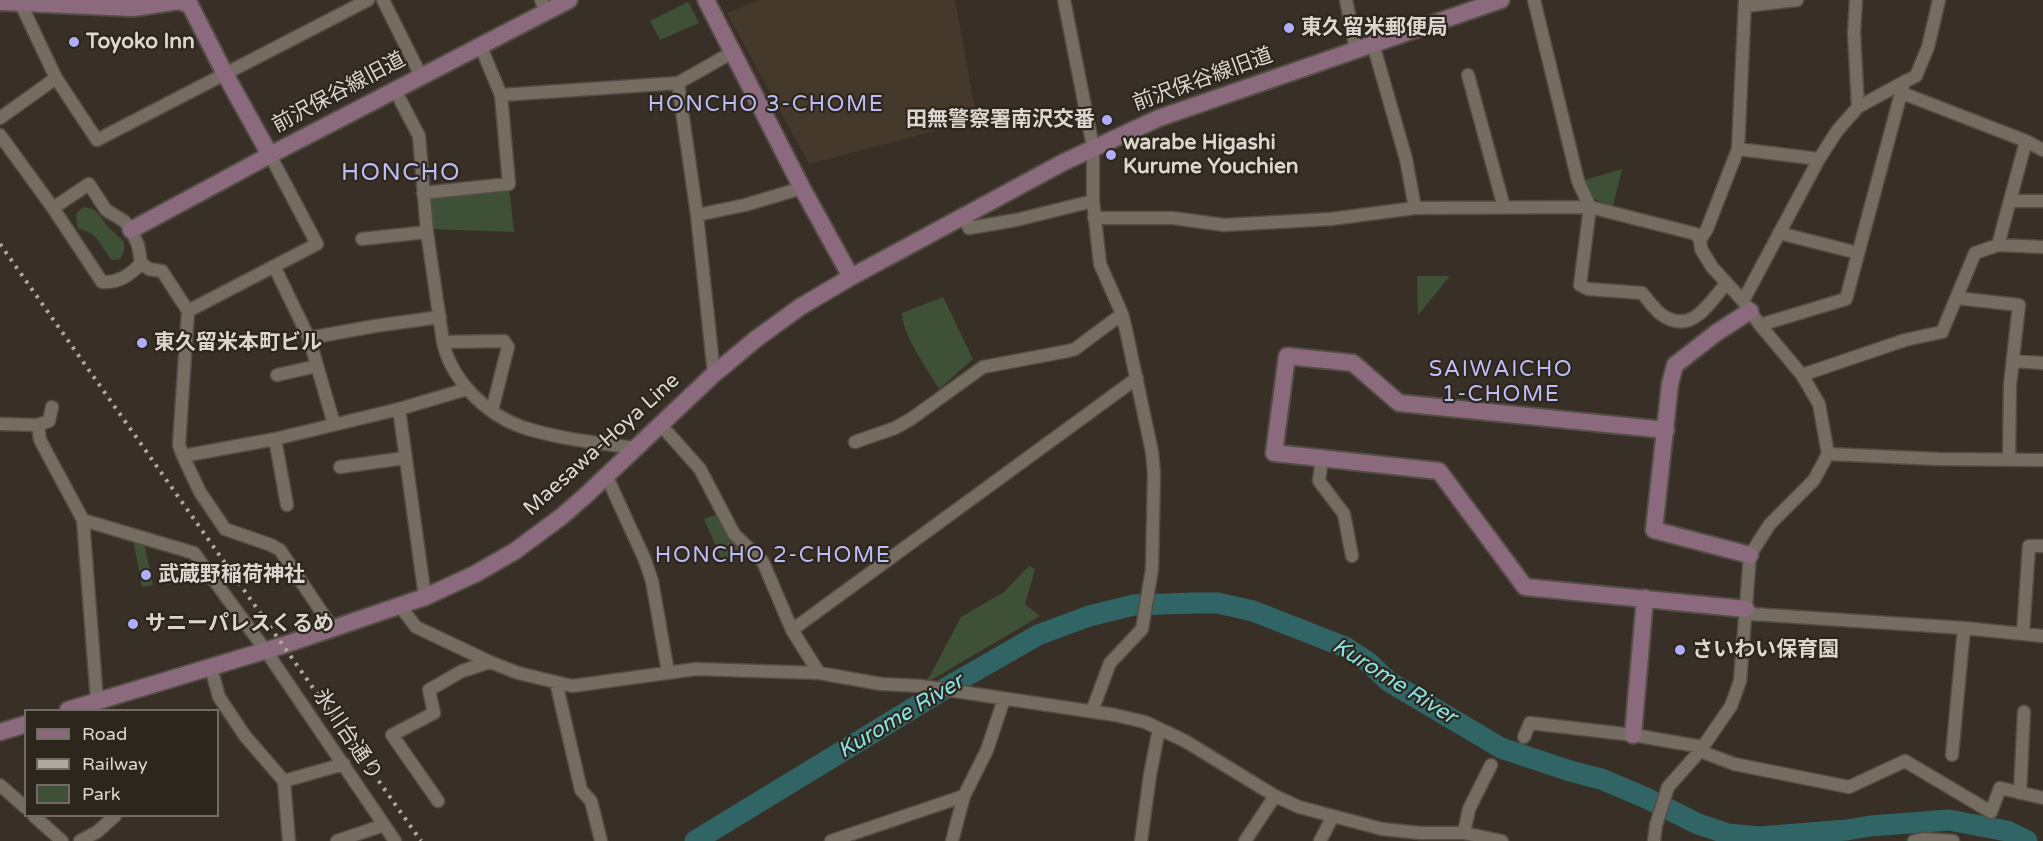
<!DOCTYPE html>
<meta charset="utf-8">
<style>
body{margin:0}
#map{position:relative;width:2043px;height:841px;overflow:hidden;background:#383027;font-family:"Varela Round",sans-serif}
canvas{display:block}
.legend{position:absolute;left:24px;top:709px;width:195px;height:108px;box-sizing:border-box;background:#2d261d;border:2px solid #736c65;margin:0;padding:8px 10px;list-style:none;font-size:18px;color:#dbd6d0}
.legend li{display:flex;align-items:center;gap:12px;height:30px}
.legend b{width:30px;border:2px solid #736c65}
</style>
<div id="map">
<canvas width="2043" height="841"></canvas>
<ul class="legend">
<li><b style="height:8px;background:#8c6a7d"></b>Road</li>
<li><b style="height:8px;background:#afa9a2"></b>Railway</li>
<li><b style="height:16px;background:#3e5136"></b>Park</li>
</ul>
</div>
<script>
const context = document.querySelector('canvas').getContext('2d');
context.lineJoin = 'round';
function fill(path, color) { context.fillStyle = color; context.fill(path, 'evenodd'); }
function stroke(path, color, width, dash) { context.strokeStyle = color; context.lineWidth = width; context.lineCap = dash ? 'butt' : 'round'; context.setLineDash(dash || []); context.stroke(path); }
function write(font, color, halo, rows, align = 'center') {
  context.font = font + ' "Varela Round","Noto Sans JP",sans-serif'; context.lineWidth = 4.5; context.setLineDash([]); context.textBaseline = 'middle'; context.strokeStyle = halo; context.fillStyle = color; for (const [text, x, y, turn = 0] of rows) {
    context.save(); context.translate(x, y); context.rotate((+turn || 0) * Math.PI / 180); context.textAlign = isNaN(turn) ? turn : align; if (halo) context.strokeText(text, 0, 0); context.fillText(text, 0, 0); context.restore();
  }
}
fill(new Path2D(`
 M759,0H955L977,120L809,164L727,13Z`), '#45392b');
fill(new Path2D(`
 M688,2L699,23L660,40L650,21Z
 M1622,169L1613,206C1594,201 1592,199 1585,180Z
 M509,187L514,232L430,229L426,195Z
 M83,207C102,210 98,216 109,228C114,233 120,237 124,242V252L120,259L112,260C99,246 100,233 79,229L77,225L76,214Z
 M1417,276H1450L1418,315Z
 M943,297L973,359L939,389C927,368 903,337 902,313Z
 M720,513L752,555L722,560L704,519Z
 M133,539L144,542L153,585L142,587Z
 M1029,566L1035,569L1025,604L1040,616L921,686L931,674L961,617L1004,592Z`), '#3e5136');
stroke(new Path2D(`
 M695,841L956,682L1038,635L1089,616L1134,605L1195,603H1218L1253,611L1345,647L1368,662L1388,681L1501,748L1570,771L1601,779L1644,797L1698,824L1728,834L1759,837L1847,830L1870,826L1949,820L2007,831L2027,841`), '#306465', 21);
const street = new Path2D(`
 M19,0L56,78L97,140L368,0
 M383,0L421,76
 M541,0L546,11
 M1064,0L1093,147V201L1100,264L1122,314L1126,330L1152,452L1154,474L1152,569L1142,629L1110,663L1092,711
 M1346,0L1356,50
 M1534,0L1578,181L1590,207L1580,285L1588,289L1642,293C1648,300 1655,310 1662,315C1692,335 1708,304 1726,284
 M1856,0L1854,33L1858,107
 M1745,6L1797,0
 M1373,44L1406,159L1415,208
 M1468,75L1504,207
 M678,83L697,215L714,374
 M395,90L419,136L427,232L443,342C451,379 485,414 522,427C558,439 598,443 636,448
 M1902,93L2026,141L1998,245
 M501,95L678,83L733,52
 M0,118L56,78
 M0,135L53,208
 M2026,141L2043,150
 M1738,149L1819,159L1743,301
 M1819,159L1837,131L1858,107L1904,82
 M89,184L106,210L124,221L131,230L138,245L141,263C130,276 118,283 102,282L53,208Z
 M423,193L509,184L501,95L480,45
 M2010,201H2043
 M697,215L745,205L802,188
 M964,217L969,228L1016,220L1093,201
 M1094,218H1173L1224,225L1331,219L1415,208L1590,207L1696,234L1700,240L1701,249L1712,267L1743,301L1760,325L1802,375L1819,404L1828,454L1814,480L1770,524L1750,555L1740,681L1731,706L1700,751L1668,787L1656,825L1654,841
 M1779,233L1858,253
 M362,239L427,232
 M1700,240L1707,229L1738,149L1745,0
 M141,263L149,269L162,271L188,311L179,445L183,456L200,492L225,529L271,545L280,550L333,629
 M274,266L309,338L334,424
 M1957,298L2019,305L2010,385L2009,460
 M188,311L317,244L270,155
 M1760,325L1846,299L1904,82L1916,76L1928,47L1939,0
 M309,338L375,326L440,317
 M443,342L504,341L508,347L492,410
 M2013,361L2043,363
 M277,375L317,366
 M1802,375L1905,340L1942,332L1975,253L1998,245L2043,247
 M399,409L425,597
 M0,424L38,425L49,421L52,407
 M660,424L700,469L734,534L763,562L792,630L819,673
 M38,425L40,440L83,520L97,701
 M275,439L287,505
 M855,442L895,428L911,419L983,367L1068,351L1075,349L1122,314
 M1828,454L1939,459L2043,460
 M183,456L275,439L399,409L467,389
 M1322,458L1319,481L1344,514L1352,556
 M340,467L405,458
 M606,475L645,560L652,581L668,672
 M83,520L194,553L266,651L395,841
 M400,606L416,627L490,662L518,673L572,686L696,669L819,673L881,684L921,686L1115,715L1145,722L1185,741L1275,796L1299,807L1382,829L1420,833H1464L1502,841
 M1746,609L1752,614L1964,628L2043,636
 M792,630L1137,378
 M2023,633L2029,546H2043
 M211,668L219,697L245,736L284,781L289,841
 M556,682L581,790L591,801L601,841
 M1524,737L1530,723L1633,735L1703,747
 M1700,751L1734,764L1849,787L1905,761L1991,812L2000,788L2043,798
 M1952,755L1964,628
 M284,781L344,764
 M0,785L26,808
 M2020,793L2024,712
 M438,801L392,735L434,713L429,690L462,671L490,662
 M34,816L62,841
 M1464,833L1469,809L1491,765
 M80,841L97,832L115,816
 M337,841L384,825
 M831,841L964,796
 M952,841L964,796L987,750L1004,699
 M1141,841L1150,775L1159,729
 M1245,841L1275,796
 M1320,841L1333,816
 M1914,841L1923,839L1953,841`);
const secondary = new Path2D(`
 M706,0L802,188L851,277
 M0,2L133,8L179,1L190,5L225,74L270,155
 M131,230L270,155L569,0
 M1666,430L1399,403L1353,363L1287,356L1274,453L1439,471L1525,587L1746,609
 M1750,555L1654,530L1670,384L1675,365L1716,333L1750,311
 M68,710L284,645L425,597L475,574L515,551L561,517L584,497L714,374L756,339L800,307L851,277L1064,162L1159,118L1501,0
 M0,732L26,724
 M1633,735L1645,598`);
stroke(street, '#544d46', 15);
stroke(secondary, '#544d46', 20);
stroke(street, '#756c62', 12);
stroke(secondary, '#8c6a7d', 16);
stroke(new Path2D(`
 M0,244L421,841`), '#afa9a2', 4, [3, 6]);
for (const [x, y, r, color] of [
 [1289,28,6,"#afaefa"],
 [74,42,6,"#afaefa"],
 [1107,120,6,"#afaefa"],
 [1111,155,6,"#afaefa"],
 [142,343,6,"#afaefa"],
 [146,575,6,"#afaefa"],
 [133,624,6,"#afaefa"],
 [1680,650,6,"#afaefa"]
]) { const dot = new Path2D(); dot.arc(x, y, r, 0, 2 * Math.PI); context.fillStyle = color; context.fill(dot); stroke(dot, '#2d261d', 2); }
write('bold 21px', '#dbd6d0', '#2d261d', [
 ["東久留米郵便局",1301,28],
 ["Toyoko Inn",86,42],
 ["田無警察署南沢交番",1095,120,"right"],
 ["warabe Higashi",1123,143],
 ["Kurume Youchien",1123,167],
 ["東久留米本町ビル",154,343],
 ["武蔵野稲荷神社",158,575],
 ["サニーパレスくるめ",145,624],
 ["さいわい保育園",1692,650]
], 'left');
write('21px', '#dbd6d0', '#2d261d', [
 ["前沢保谷線旧道",1203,80,-20],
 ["前沢保谷線旧道",339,93,-28],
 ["Maesawa-Hoya Line",602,445,-42],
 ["氷川台通り",347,735,56]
]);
context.letterSpacing = '1.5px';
write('22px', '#bdbdf6', '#2d261d', [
 ["HONCHO 3-CHOME",766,105],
 ["SAIWAICHO",1501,370],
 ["1-CHOME",1501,395],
 ["HONCHO 2-CHOME",773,556]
]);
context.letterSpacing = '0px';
write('italic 22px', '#89e2e3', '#2d261d', [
 ["Kurome River",1394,682,32],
 ["Kurome River",901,717,-31]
]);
context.letterSpacing = '1.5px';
write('24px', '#bdbdf6', '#2d261d', [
 ["HONCHO",401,174]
]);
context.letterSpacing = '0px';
</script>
